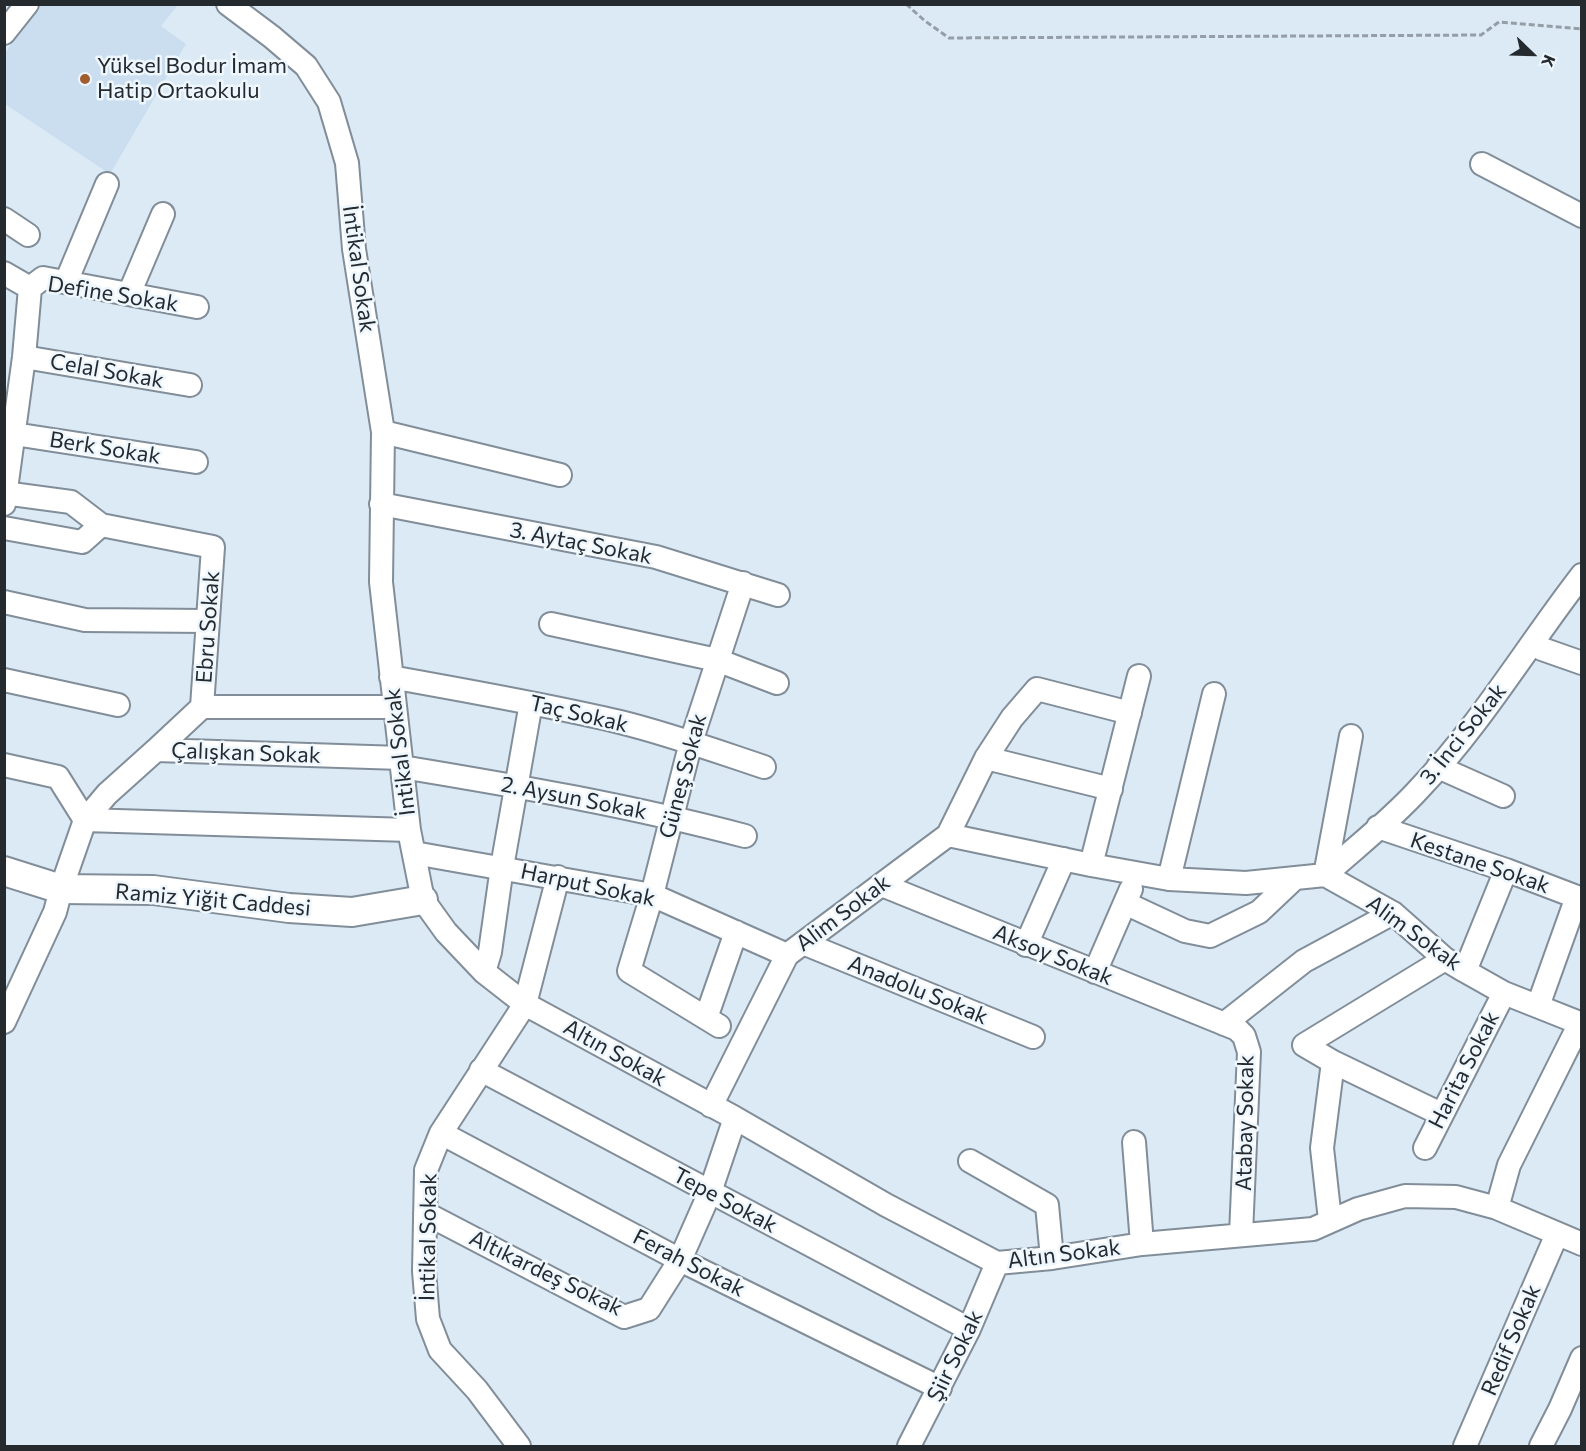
<!DOCTYPE html>
<meta charset="utf-8">
<style>
body{margin:0}
#map{position:relative;width:1586px;height:1451px;overflow:hidden;background:#dceaf6;font-family:Commissioner,sans-serif}
canvas{display:block}
.frame{position:absolute;inset:0;border:6px solid #252a2e;pointer-events:none}
.north{position:absolute;left:1502px;top:24px;width:60px;height:60px;-webkit-text-stroke:4px #eef7fe;paint-order:stroke;rotate:113deg;font-size:16px;font-weight:700;line-height:24px;text-align:center;color:#252a2e}
.north::after{content:'';display:block;margin:auto;width:21px;height:27px;background:#252a2e;clip-path:polygon(50% 0,100% 100%,50% 72%,0 100%)}
</style>
<div id="map">
<canvas width="1586" height="1451"></canvas>
<div class="frame"></div>
<div class="north">K</div>
</div>
<script>
const context = document.querySelector('canvas').getContext('2d');
context.lineJoin = 'round';
function fill(path, color) { context.fillStyle = color; context.fill(path, 'evenodd'); }
function stroke(path, color, width, dash) { context.strokeStyle = color; context.lineWidth = width; context.lineCap = dash ? 'butt' : 'round'; context.setLineDash(dash || []); context.stroke(path); }
function write(font, color, halo, rows, align = 'center') {
  context.font = font + ' Commissioner,sans-serif'; context.lineWidth = 5; context.setLineDash([]); context.textBaseline = 'middle'; context.strokeStyle = halo; context.fillStyle = color; for (const [text, x, y, turn = 0] of rows) {
    context.save(); context.translate(x, y); context.rotate((+turn || 0) * Math.PI / 180); context.textAlign = isNaN(turn) ? turn : align; if (halo) context.strokeText(text, 0, 0); context.fillText(text, 0, 0); context.restore();
  }
}
fill(new Path2D(`
 M34,5H178L161,26L186,44L110,174L5,104V54Z`), '#cbdeef');
const minor = new Path2D(`
 M228,4L272,37L306,66L329,102L347,163L354,249L383,432L381,582L409,830L423,900L446,932L484,972L525,1004L735,1118L886,1205L997,1263L1052,1258L1142,1244L1313,1229L1358,1209L1405,1196L1456,1197L1497,1208L1582,1244
 M4,33L27,4
 M1482,164L1582,216
 M4,219L28,235
 M4,273L30,288
 M66,282L107,184
 M30,288L43,278L197,307
 M129,294L163,214
 M24,357L190,385
 M383,432L560,475
 M14,434L196,462
 M4,493L71,502L101,525L213,547L202,707
 M4,504L24,357L30,288
 M381,504L656,557L778,595
 M4,528L82,542L101,525
 M4,602L85,620L208,621
 M551,624L717,660L777,683
 M1533,643L1542,649L1582,663
 M391,677C467,691 544,704 620,722C669,734 716,751 764,767
 M4,680L118,705
 M156,750L202,707H394
 M986,758L1111,789
 M4,765L58,777L85,820L409,830
 M402,767C517,786 632,806 745,836
 M1438,767L1503,796
 M1378,827L1506,870L1582,899
 M948,835L986,758L1012,718L1037,689L1130,713
 M414,853L652,895L787,955
 M1091,865L1139,676
 M1325,875C1356,847 1391,820 1419,789C1481,724 1527,646 1582,575
 M1325,875L1351,736
 M1169,879L1214,694
 M882,885L1237,1029L1244,1036L1249,1052L1241,1234
 M1125,903L1185,931L1210,936L1259,912L1295,878
 M803,943L1033,1037
 M1026,945L1064,859
 M1465,971L1506,870
 M484,972L490,952L502,867L531,703
 M1095,972L1131,889
 M1538,1006L1577,897
 M706,1018L736,932
 M4,1022L55,912L61,889L85,820L107,794L156,750L401,758
 M1224,1024L1304,961L1393,913
 M719,1026L629,971L652,895L691,742L743,583
 M1333,1062L1304,1045L1445,959
 M481,1070L969,1329
 M711,1106L787,955L948,835L1091,865L1169,879L1246,883L1325,875L1393,913L1445,959L1465,971L1504,993L1582,1024
 M441,1133L680,1260L940,1388
 M1134,1142L1142,1244
 M1425,1148L1504,993
 M970,1161L1047,1205L1052,1258
 M1497,1208L1509,1165L1580,1023
 M425,1213L624,1317L649,1309L680,1260L710,1192L735,1118
 M1330,1220L1322,1148L1333,1062L1441,1114
 M519,1446L477,1390L440,1350L428,1319L424,1271L426,1170L441,1133L525,1004L558,877
 M909,1446L969,1329L997,1263
 M1465,1446L1557,1234
 M1541,1446L1560,1409L1582,1358`);
const major = new Path2D(`
 M4,871L61,889L153,890L289,908L352,912L423,900`);
stroke(minor, '#818e99', 26);
stroke(major, '#818e99', 32);
stroke(new Path2D(`
 M906,4L925,21L949,38L1481,35L1499,22L1582,29`), '#949ea7', 3, [6, 3]);
stroke(minor, '#fff', 22);
stroke(major, '#fff', 28);
for (const [x, y, r, color] of [
 [85,79,6,"#a15d2d"]
]) { const dot = new Path2D(); dot.arc(x, y, r, 0, 2 * Math.PI); context.fillStyle = color; context.fill(dot); stroke(dot, '#eef7fe', 2); }
write('22px', '#252a2e', '#eef7fe', [
 ["Yüksel Bodur İmam",97,66],
 ["Hatip Ortaokulu",97,91]
], 'left');
write('22px', '#252a2e', '#eef7fe', [
 ["İntikal Sokak",359,269,82],
 ["Define Sokak",113,294,9],
 ["Celal Sokak",107,371,10],
 ["Berk Sokak",105,448,9],
 ["3. Aytaç Sokak",581,543,11],
 ["Ebru Sokak",208,627,-86],
 ["Taç Sokak",579,714,13],
 ["3. İnci Sokak",1463,734,-51],
 ["İntikal Sokak",400,752,-97],
 ["Çalışkan Sokak",246,753,2],
 ["Güneş Sokak",683,776,-75],
 ["2. Aysun Sokak",574,798,11],
 ["Kestane Sokak",1480,863,19],
 ["Harput Sokak",588,885,12],
 ["Ramiz Yiğit Caddesi",213,900,5],
 ["Alim Sokak",843,913,-37],
 ["Alim Sokak",1414,933,36],
 ["Aksoy Sokak",1053,955,22],
 ["Anadolu Sokak",918,990,22],
 ["Altın Sokak",615,1053,29],
 ["Harita Sokak",1464,1070,-63],
 ["Atabay Sokak",1245,1123,-89],
 ["Tepe Sokak",725,1200,28],
 ["İntikal Sokak",428,1237,-89],
 ["Altın Sokak",1064,1254,-7],
 ["Ferah Sokak",689,1263,27],
 ["Altıkardeş Sokak",546,1273,26],
 ["Redif Sokak",1511,1340,-67],
 ["Şiir Sokak",955,1356,-64]
]);
</script>
